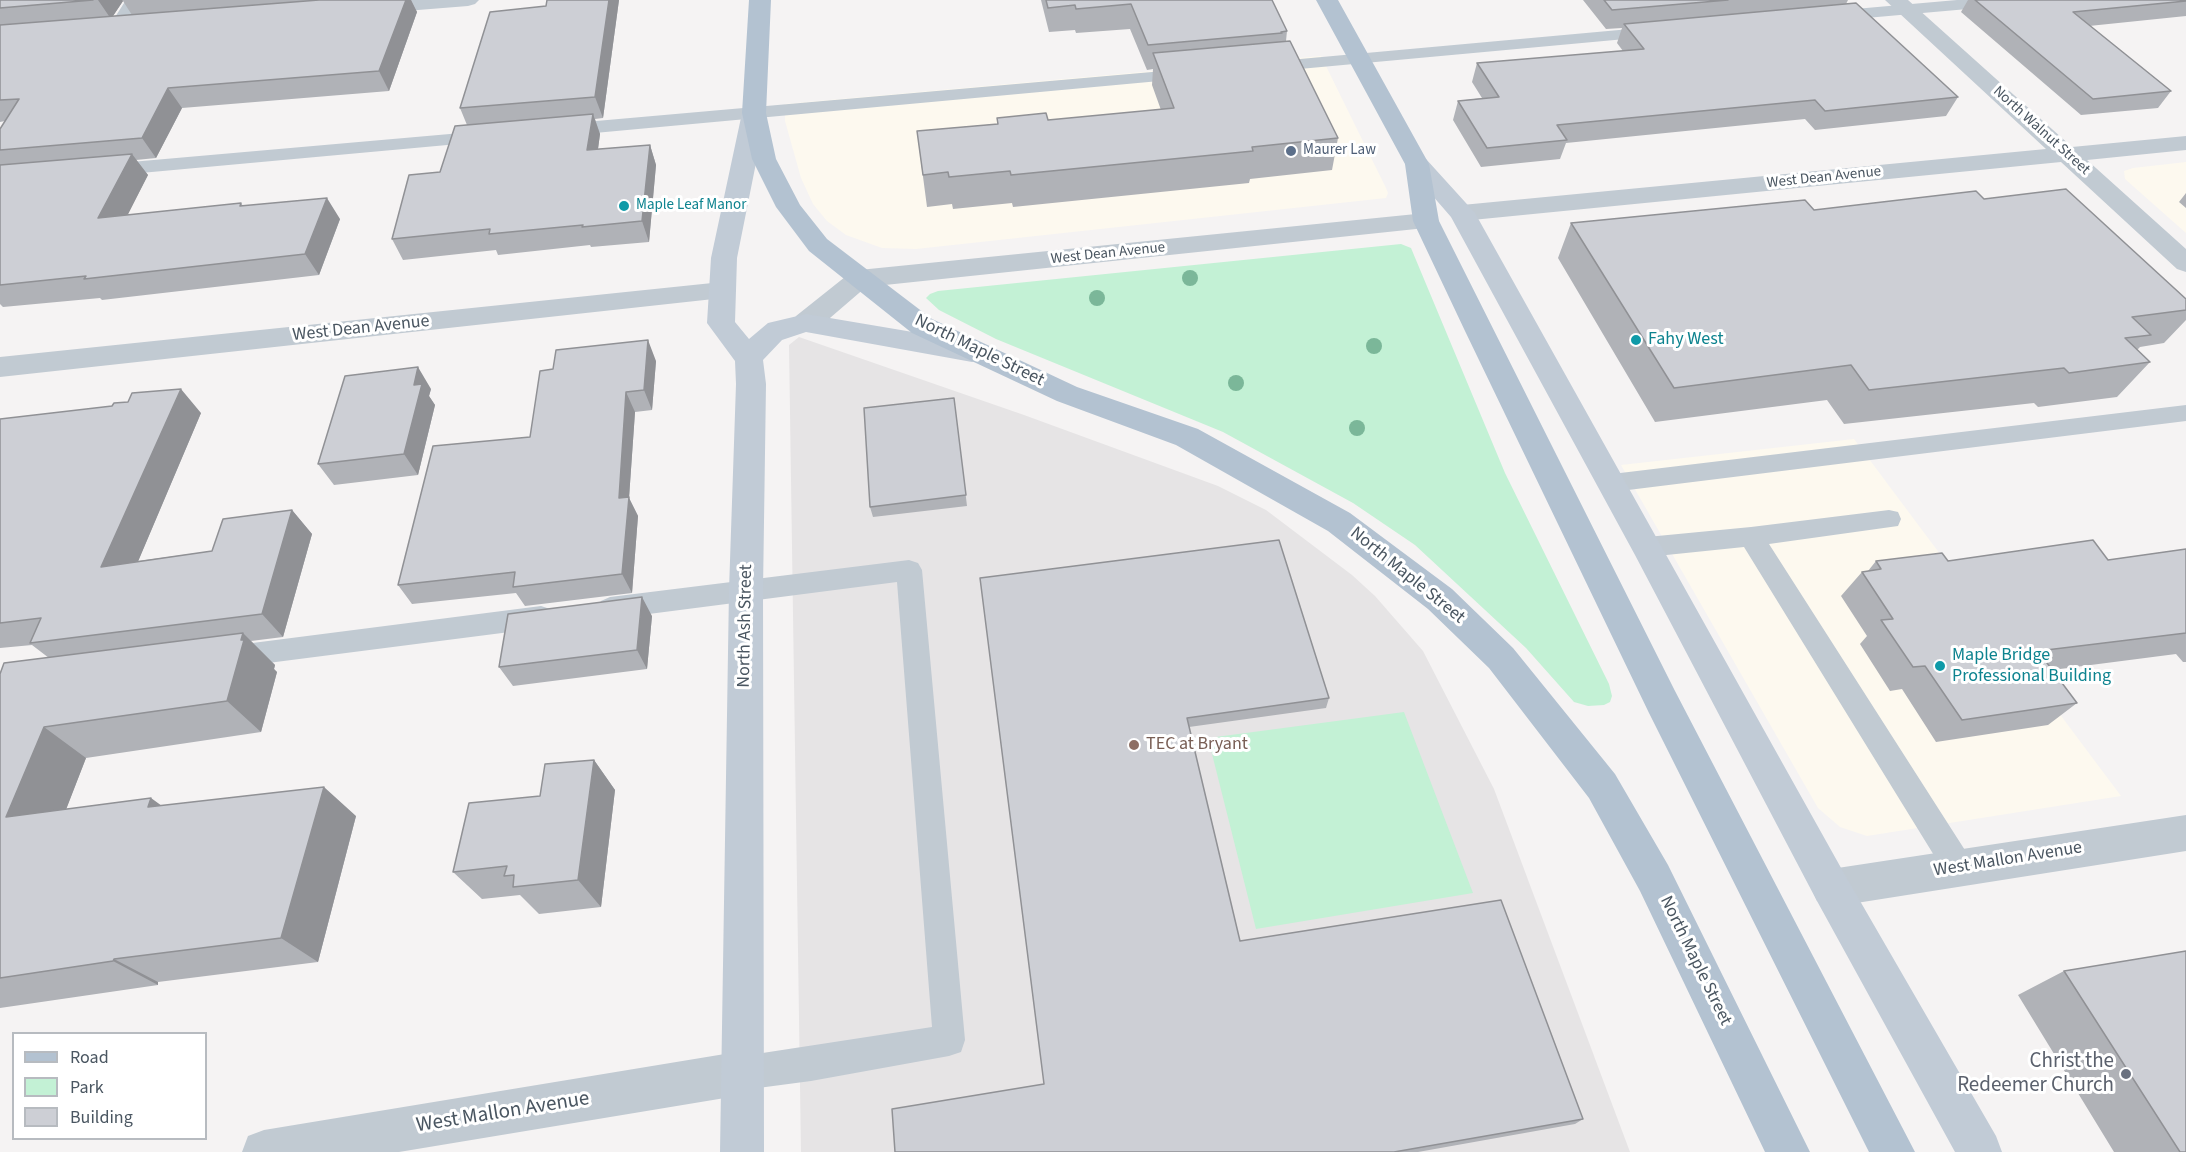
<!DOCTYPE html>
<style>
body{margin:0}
#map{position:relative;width:2186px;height:1152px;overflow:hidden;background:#f5f3f3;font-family:"Source Sans 3",sans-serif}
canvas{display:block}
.legend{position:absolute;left:12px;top:1032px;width:195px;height:108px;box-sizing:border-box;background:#fff;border:2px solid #b7bbc0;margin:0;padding:8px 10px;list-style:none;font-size:18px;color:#4a5661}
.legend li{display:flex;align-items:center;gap:12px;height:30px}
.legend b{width:30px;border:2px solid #b7bbc0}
</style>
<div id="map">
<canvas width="2186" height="1152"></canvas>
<ul class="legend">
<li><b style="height:8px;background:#b3c2d1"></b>Road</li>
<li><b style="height:16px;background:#c3f1d5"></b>Park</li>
<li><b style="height:16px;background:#cdcfd5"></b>Building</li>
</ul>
</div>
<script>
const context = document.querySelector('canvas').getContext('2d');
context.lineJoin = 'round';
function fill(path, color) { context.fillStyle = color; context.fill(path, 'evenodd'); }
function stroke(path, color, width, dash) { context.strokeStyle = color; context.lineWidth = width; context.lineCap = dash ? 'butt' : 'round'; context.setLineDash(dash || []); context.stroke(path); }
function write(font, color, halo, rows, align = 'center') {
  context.font = font + ' "Source Sans 3",sans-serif'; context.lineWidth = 6; context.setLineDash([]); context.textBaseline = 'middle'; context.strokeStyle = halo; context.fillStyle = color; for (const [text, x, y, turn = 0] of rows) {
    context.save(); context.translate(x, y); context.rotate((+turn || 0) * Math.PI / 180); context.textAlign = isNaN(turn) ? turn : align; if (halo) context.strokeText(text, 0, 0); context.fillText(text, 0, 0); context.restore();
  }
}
fill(new Path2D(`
 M1321,56L1386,188L1388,193L1386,198L916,249L882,248L846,235L827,221L813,204L801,178L785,121V104Z
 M2186,162V233L2125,179L2124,171L2133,168Z
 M1854,439L2121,796L1867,836L1840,827L1818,808L1621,465Z`), '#fdf9ef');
fill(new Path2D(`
 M799,337L1024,415L1218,486L1266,510L1352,575L1375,596L1423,651L1494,789L1630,1152H801L789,345Z`), '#e6e4e5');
fill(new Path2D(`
 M1401,244L1411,248L1505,473L1609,684L1612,696L1610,702L1604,705L1588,706L1574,702L1526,648L1415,545L1353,503L1223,432L996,339L939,310L926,298L930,294L938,291Z
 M1404,712L1473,893L1256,929L1208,738Z`), '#c3f1d5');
fill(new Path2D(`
 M126,0H142L122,32H110L108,28Z
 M1957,0H2021L2013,5L1832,21L1824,16L1832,11Z
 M1652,27L1660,32L1658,36L1267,72L1261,71L1258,67L1261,63L1267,62Z
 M1186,69L1192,70L1195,74L1192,78L562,136L556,134L553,130L556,126L562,124Z
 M484,131L491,133L493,137L491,141L108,176L101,174L98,170L101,166L108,164Z
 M2186,405V421L1612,492L1604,489L1600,483L1604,477L1612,474Z
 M1889,510L1898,512L1901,519L1898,526L1769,544L1970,858L1974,868L1970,878L1959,882L1948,878L1744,547L1647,557L1638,554L1634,547L1638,540L1647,537L1751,527Z
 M909,560L918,563L922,570L965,1040L961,1052L949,1056L811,1081L743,1090L731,1085L726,1073L731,1061L743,1056L932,1027L897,582L610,619L601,615L597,608L601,601L610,597Z
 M541,606L550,609L554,617L550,625L541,628L229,668L220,665L216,657L220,649L229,646Z`), '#c1cad2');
fill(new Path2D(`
 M388,0H479L475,4L468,6L368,14L360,13L357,8L360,3Z
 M1885,0H1908L2072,147L2186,136V150L2087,160L2186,249V272L2177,269L2061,162L1462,221L1453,219L1449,213L1453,207L1462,205L2046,149Z
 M1426,213L1435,215L1439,221L1435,227L866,287L816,330L806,332L796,330L792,323L796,316L850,273L859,270Z
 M722,282L732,285L736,291L732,297L0,377V357Z
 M2186,815V851L1831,907L1817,901L1811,888L1817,875L1831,869Z
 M743,1051L758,1058L765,1073L758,1088L743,1095L399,1152H242L248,1136L264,1130Z`), '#c1cad2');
fill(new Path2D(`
 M754,106L762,108L766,113L737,258L735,322L749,339L768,323L806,314L972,342L982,345L986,352L982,359L972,362L806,332L782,340L763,360L766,384L763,590L764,1152H720L729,590L736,384L735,361L707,323L711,258L742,113L746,108Z
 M1417,157L1426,159L1475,213L1845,875L1996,1136L2002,1152H1955L1817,901L1635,555L1451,217L1405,164L1408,159Z`), '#c1cbd6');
fill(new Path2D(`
 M749,0H771L766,113L776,159L800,205L827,239L932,319L1077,387L1198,429L1350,513L1452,589L1513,648L1615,774L1668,865L1810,1152H1765L1640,891L1589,798L1489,668L1428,609L1328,531L1176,445L1057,401L912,333L809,251L776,207L752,159L742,113Z
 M1316,0H1338L1429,164L1439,221L1675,691L1915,1152H1869L1649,713L1465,331L1413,221L1405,164Z`), '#b3c2d1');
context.fillStyle = '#7bb799';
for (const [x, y] of [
 [1190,278],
 [1097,298],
 [1374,346],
 [1236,383],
 [1357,428]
]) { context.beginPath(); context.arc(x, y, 8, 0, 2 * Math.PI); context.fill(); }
fill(new Path2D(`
 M0,0H411L417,12L389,91L182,108L156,158L136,160L148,175L127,215L241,203L243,206L340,219L319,275L102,300L100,298L3,307L0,304V129L5,121L0,122ZM123,1L132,15L113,16Z
 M547,0H619L603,118L595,119L600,134L598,149L650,145L656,165L649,242L591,247L590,245L498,255L496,250L403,260L392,239L440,172L467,125L460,108L546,6Z
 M1041,0H1272L1287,31L1286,41L1338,138L1332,170L1250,179L1249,183L1013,207L1012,203L953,209L952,204L927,207L917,131L997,124V118L1048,120L1161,110L1152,85L1153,69L1147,70L1130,29L1076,33L1075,30L1049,32Z
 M1583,0H1848L1846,4L1958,97L1946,116L1815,130L1805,119L1566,143L1560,159L1481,167L1453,120L1458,101L1482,98L1472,82L1477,63L1623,51L1617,43L1622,28L1606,29Z
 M1968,0H2186V16L2089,26L2171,91L2158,108L2081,115L1961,12Z
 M2186,193V208L2179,202Z
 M1814,210L2186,299V320L2164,343L2140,347L2137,350L2150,362L2117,397L2038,407L2034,403L1844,424L1827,400L1655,422L1558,258L1571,223Z
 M656,361L652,410L635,412L629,498L638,516L632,593L525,606L516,593L412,604L398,585Z
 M431,389L429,396L435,405L418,475L334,485L318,464Z
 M954,398L967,506L873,517L870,507Z
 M201,413L138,561L212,551L292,510L312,534L283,637L251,641L275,665L274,669L277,672L261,732L86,758L66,809L162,806L356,816L318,962L158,982V985L0,1008V674L49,658L32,645L0,648V419Z
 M2186,549V662H2183L2176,654L2052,670L2077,703L2048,725L1936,742L1902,689L1890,691L1860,644L1867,636L1841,596L1862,572L1868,571L1876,561L2108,560Z
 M980,578L1329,698L1326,708L1189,727L1240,941L1583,1119L1575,1124L1418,1152H895L1044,1084Z
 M652,616L647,669L513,686L499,667Z
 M594,760L615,790L601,907L539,914L520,895L482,899L453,872L540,796Z
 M2064,971L2186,1152H2114L2018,995Z`), '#b0b2b7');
fill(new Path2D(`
 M98,0H122L123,1L111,19Z
 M406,0H411L417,12L389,91L379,71Z
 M609,0H619L603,118L595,97Z
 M168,88L182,108L156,158L142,138Z
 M593,114L600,134L595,171L587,150Z
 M650,145L656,165L649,242L642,221Z
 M132,154L148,175L115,240L98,218Z
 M327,198L340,219L319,275L305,254Z
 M648,340L656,361L652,410L644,390Z
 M418,367L431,389L429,396L435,405L418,475L404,454L414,385Z
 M181,389L201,413L126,590L101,567Z
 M626,392L635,412L629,498L638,516L632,593L622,574L619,498Z
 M292,510L312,534L283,637L262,614Z
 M642,597L652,616L647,669L637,650Z
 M243,633L275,665L274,669L277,672L261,732L227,701Z
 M44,727L86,758L52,846L6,817Z
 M594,760L615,790L601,907L578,880Z
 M324,787L356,816L318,962L281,938Z
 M151,798L191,827L148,807Z
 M114,959L158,982V985L113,961Z`), '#909195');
const building = new Path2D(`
 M0,0H93L0,8Z
 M319,0H406L379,71L168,88L142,138L0,150V129L19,99L0,100V25Z
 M547,0H609L595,97L460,108L490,12L546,6Z
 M1046,0H1272L1287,31L1281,32L1282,33L1148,45L1131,4L1076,9L1075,5L1048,8Z
 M1604,0H1728L1612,10Z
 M1975,0H2186V1L2073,12L2171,91L2093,99Z
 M1856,3L1958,97L1825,111L1815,100L1557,125L1567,140L1487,148L1458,101L1499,97L1477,63L1644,49L1624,24Z
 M1290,41L1338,138L1252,147L1253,151L1011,175L1010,171L949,177L948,172L923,175L917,131L998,124L997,118L1046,113L1048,120L1174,108L1153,53Z
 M593,114L587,150L650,145L642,221L582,227L583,225L489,234L490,229L392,239L409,175L440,172L455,126Z
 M132,154L98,218L241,203L240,206L327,198L305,254L84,279L86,276L0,285V165Z
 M2066,189L2186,299V310L2132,317L2151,335L2125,338L2150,362L2069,373L2064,368L1869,390L1851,365L1674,388L1571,223L1805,200L1814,210L1976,191L1984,199Z
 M648,340L644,390L626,392L619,498L629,497L622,574L513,587L515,572L398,585L433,446L530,437L540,371L553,369L556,350Z
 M418,367L414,385L422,384L404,454L318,464L345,376Z
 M181,389L101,567L212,551L223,519L292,510L262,614L30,643L41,618L0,623V419L112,406L114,403L128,402L132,393Z
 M954,398L966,495L870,507L864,408Z
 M1279,540L1329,698L1187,718L1240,941L1501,900L1583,1119L1394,1152H895L892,1109L1044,1084L980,578Z
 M2093,540L2108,560L2186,549V633L2038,651L2077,703L1962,720L1925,666L1913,667L1881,620L1893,619L1862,572L1881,569L1876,561L1942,553L1948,561Z
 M642,597L637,650L499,667L508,614Z
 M243,633L241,640H244L227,701L44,727L6,817L151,798L148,807L324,787L281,938L114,959L113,961L0,978V674L4,663Z
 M594,760L578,880L513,887L514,875L504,876L507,866L453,872L469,803L540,796L545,764Z
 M2186,951V1152H2180L2064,971Z`);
fill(building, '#cdcfd5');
stroke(building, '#909195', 1.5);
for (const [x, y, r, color] of [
 [1291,151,6,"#5c6f8a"],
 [624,206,6,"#0f9aa8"],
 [1636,340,6,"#0f9aa8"],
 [1940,666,6,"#0f9aa8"],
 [1134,745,6,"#8d6e63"],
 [2126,1074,6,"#6b7280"]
]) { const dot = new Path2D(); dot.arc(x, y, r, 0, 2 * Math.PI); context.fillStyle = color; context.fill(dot); stroke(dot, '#fff', 2); }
write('15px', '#4a5661', '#fff', [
 ["North Walnut Street",2041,131,42],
 ["West Dean Avenue",1824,178,-6],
 ["West Dean Avenue",1108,254,-6]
]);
write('15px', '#4e5e75', '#fff', [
 ["Maurer Law",1303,151]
], 'left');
write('15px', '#0d838f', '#fff', [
 ["Maple Leaf Manor",636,206]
], 'left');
write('18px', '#4a5661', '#fff', [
 ["West Dean Avenue",361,329,-6],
 ["North Maple Street",979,351,26],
 ["North Maple Street",1407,576,39],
 ["North Ash Street",746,626,-89],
 ["West Mallon Avenue",2008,860,-9],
 ["North Maple Street",1695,961,64]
]);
write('18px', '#0d838f', '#fff', [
 ["Fahy West",1648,340],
 ["Maple Bridge",1952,656],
 ["Professional Building",1952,677]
], 'left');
write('18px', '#785e54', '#fff', [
 ["TEC at Bryant",1146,745]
], 'left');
write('21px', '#5b616d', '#fff', [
 ["Christ the",2114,1062],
 ["Redeemer Church",2114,1086]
], 'right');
write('21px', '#4a5661', '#fff', [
 ["West Mallon Avenue",503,1113,-9]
]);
</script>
